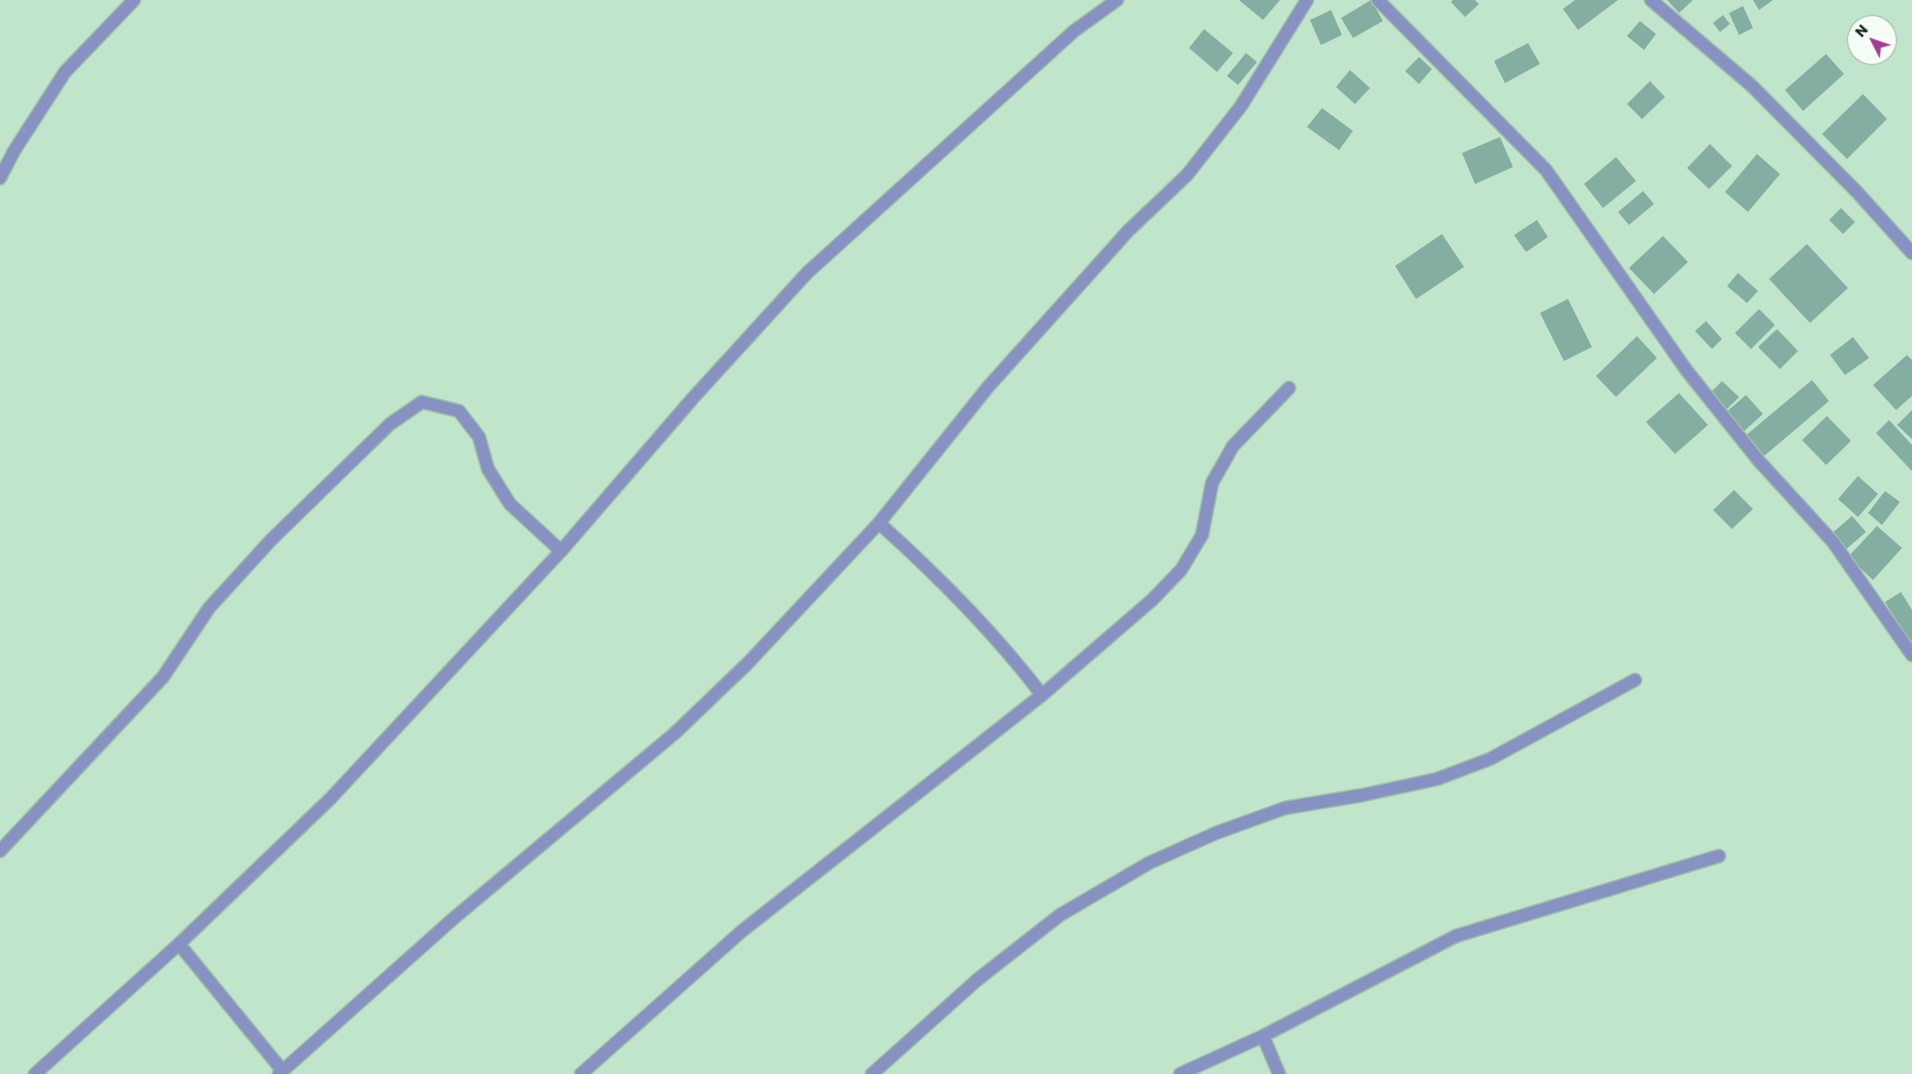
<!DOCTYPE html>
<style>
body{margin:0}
#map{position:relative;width:1912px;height:1074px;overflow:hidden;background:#c1e5cb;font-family:Poppins,sans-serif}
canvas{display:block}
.north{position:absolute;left:1847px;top:15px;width:50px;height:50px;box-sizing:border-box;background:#f4fef6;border:1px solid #9ca89f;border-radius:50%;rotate:311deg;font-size:14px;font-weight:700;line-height:20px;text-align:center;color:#19271d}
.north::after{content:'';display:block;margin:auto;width:18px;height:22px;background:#a73a98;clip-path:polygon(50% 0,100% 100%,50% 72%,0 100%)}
</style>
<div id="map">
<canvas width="1912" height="1074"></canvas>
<div class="north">N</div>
</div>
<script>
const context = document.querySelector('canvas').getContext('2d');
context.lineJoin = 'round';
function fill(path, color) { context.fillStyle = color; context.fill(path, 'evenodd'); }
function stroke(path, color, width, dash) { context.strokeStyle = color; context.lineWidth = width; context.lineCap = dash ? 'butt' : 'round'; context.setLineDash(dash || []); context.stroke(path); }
fill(new Path2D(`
 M1239,0H1280L1263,20Z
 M1371,0L1383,21L1353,38L1341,18Z
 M1453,0H1475L1479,4L1465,17L1451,2Z
 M1575,0H1618L1578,30L1563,9Z
 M1667,0H1693L1679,13Z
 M1753,0H1773L1759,10Z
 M1743,6L1753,28L1739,35L1729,13Z
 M1331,10L1342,35L1321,45L1310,20Z
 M1723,15L1730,24L1720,32L1713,23Z
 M1640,21L1656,34L1644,50L1627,36Z
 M1204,29L1233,53L1217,72L1189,48Z
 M1528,43L1540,64L1505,83L1494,61Z
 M1246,53L1257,62L1238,85L1227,76Z
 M1826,54L1844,74L1803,111L1785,90Z
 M1419,57L1432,69L1419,84L1405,71Z
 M1350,70L1370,88L1355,104L1336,87Z
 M1650,81L1665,97L1642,119L1627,104Z
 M1863,94L1887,119L1847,159L1822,134Z
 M1322,108L1353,131L1339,150L1307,127Z
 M1500,137L1513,167L1475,184L1462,153Z
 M1710,144L1732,166L1709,189L1687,168Z
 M1757,154L1780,174L1748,212L1725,192Z
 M1616,157L1636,181L1603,208L1584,184Z
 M1643,191L1654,204L1629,225L1618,212Z
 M1841,208L1855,222L1843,234L1829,220Z
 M1537,220L1548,237L1526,252L1514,235Z
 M1442,234L1464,267L1416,299L1395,266Z
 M1663,236L1688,262L1654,294L1629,268Z
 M1807,244L1848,288L1810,323L1769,279Z
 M1738,273L1758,291L1747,303L1727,286Z
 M1568,299L1592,347L1564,361L1540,313Z
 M1759,309L1775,325L1751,349L1735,333Z
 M1706,321L1722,339L1712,349L1695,331Z
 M1777,329L1798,351L1780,369L1758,347Z
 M1637,336L1657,358L1616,397L1596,376Z
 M1853,337L1869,358L1845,375L1830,355Z
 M1907,355L1912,360V396L1896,410L1873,385Z
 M1812,380L1829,401L1763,457L1745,436Z
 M1722,381L1739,397L1726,410L1709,394Z
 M1679,393L1708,425L1675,454L1646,422Z
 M1746,395L1763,414L1742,433L1724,414Z
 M1912,410V439L1897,425Z
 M1827,416L1851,441L1826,465L1802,440Z
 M1889,420L1912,445V471L1876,433Z
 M1858,476L1878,494L1858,517L1838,499Z
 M1734,490L1753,509L1732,529L1713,510Z
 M1885,491L1900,502L1882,525L1868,513Z
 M1852,516L1866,532L1844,551L1830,535Z
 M1877,526L1902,548L1873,580L1848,557Z
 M1901,592L1912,610V647L1885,602Z`), '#83aea1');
const street = new Path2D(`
 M1378,0L1546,170L1687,371L1759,461L1833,542L1912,655
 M1651,0L1752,86L1857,192L1912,253
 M0,178L14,151L65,72L134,0
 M879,523C937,575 994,632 1042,695
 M0,851L163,677L209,608L271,540L390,424L422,402L459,411L479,437L488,469L510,504L561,551
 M179,944L282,1070
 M1263,1036L1279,1074
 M35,1074L179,944L330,799L561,551L693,398L807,273L1074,31L1117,0
 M279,1074L454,918L675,733L748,663L879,523L988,387L1128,231L1187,175L1241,106L1307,0
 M581,1074L742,931L1042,695L1152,600L1181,570L1202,535L1212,483L1233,446L1289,388
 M872,1074L977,980L1060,915L1149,863L1216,833L1285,808L1363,795L1437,779L1490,759L1635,680
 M1180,1074L1263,1036L1456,936L1719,856`);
stroke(street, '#9fbfa8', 15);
stroke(street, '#8792c3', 12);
</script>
